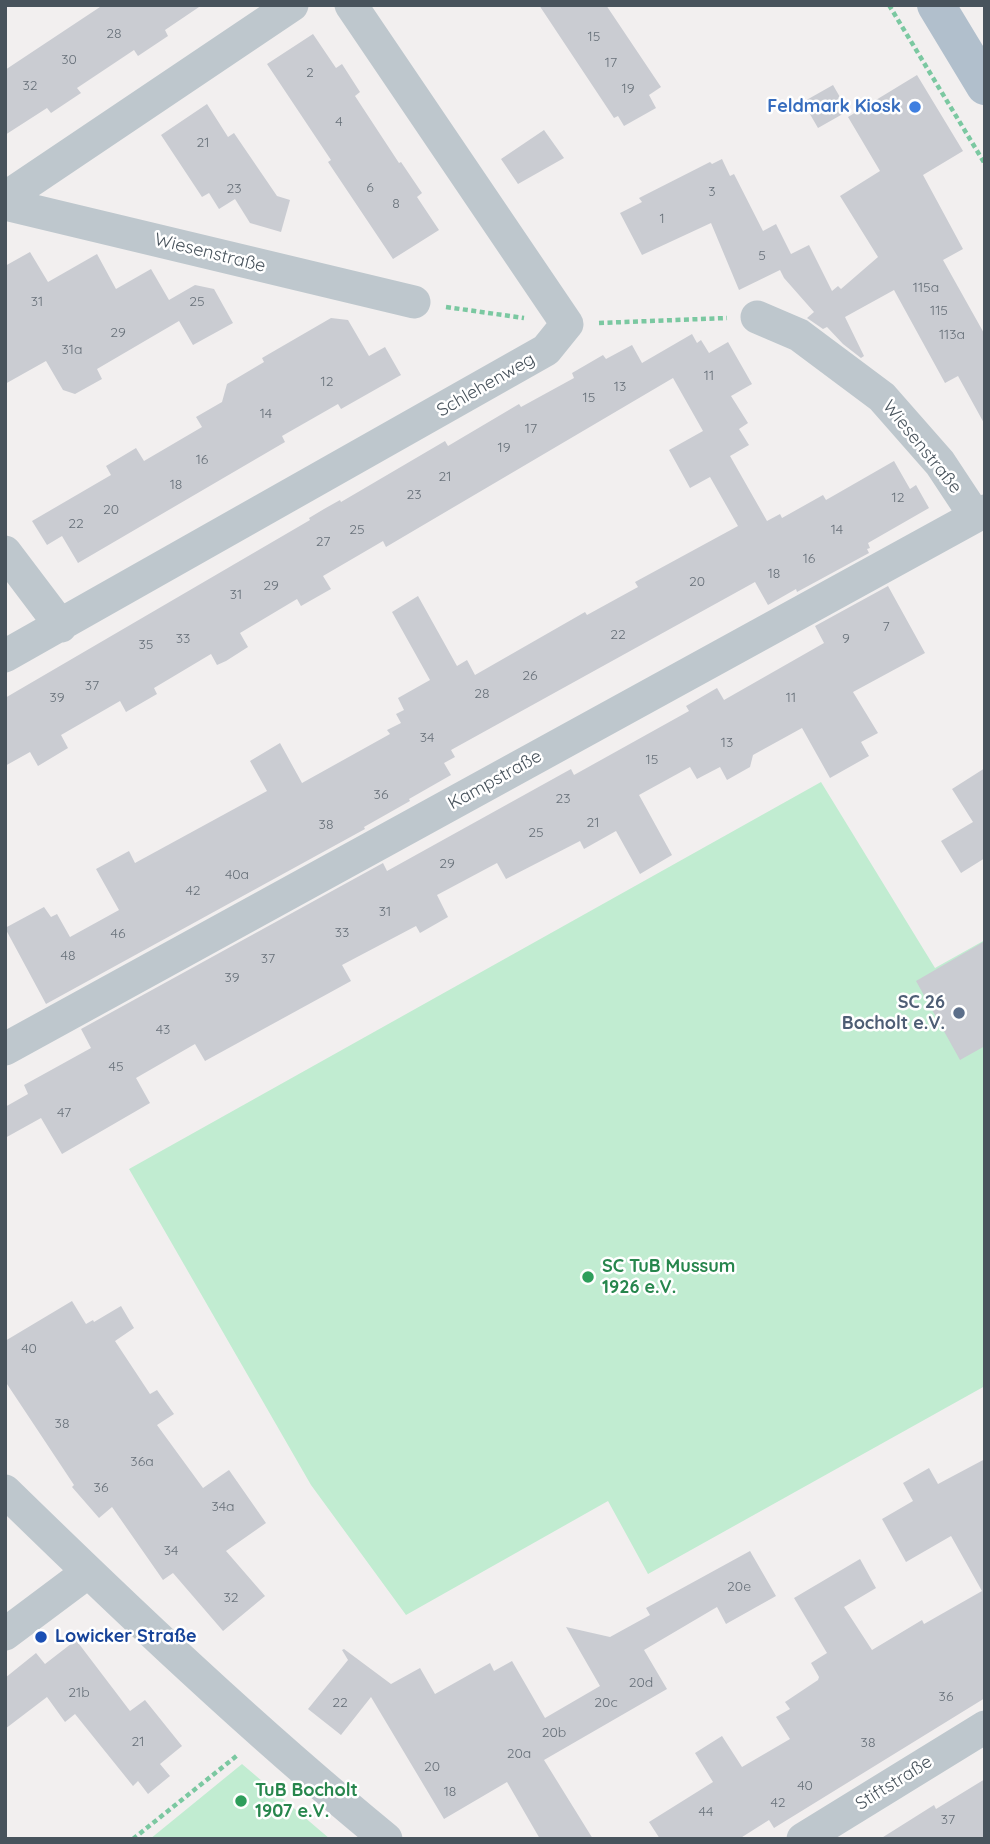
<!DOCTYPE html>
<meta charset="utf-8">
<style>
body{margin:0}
#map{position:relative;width:990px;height:1844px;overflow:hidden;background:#f2efef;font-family:Quicksand,sans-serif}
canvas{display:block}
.frame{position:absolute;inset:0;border:7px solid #48535c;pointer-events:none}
</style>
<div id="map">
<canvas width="990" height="1844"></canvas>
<div class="frame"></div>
</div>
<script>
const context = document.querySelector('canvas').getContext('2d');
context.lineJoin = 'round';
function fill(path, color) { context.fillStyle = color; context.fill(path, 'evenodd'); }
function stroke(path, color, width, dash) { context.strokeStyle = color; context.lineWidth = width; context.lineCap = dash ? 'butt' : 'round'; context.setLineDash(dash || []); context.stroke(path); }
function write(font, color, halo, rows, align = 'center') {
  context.font = font + ' Quicksand,sans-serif'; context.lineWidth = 5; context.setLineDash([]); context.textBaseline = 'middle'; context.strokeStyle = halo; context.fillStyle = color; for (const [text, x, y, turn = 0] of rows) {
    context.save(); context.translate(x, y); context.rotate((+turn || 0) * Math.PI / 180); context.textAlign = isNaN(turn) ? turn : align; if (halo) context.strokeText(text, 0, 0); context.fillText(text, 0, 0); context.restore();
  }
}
fill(new Path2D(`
 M821,782L935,968L985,940V1386L648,1574L608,1501L406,1615L311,1485L129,1169Z
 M242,1764L330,1839H150Z`), '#c1ecd1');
fill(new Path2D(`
 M103,5H202L165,30L168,36L138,56L134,50L77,88L81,93L51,113L47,108L5,135V70Z
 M539,5H606L661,87L649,95L656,108L624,126L618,116L614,118Z
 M313,34L336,68L342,64L360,92L355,96L399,163L401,162L422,193L417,197L439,230L393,259L328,162L331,160L267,64Z
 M917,75L963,151L923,175L963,249L943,260L985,335V425L958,376L945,383L894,290L845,317L864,356L861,358L843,344L827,327L823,329L807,318L814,312L784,278L780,270L739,290L711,223L642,255L620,213L642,202L639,198L710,162L712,164L722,159L730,176L734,174L763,231L776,224L791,254L809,245L832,291L838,286L841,289L878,257L840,196L880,171L848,117Z
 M833,85L848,111L818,128L803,102Z
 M207,104L228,137L234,133L277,196L290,200L281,232L250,223L235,199L219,209L209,193L202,197L161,135Z
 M544,130L564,158L518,184L501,159Z
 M30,252L48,282L97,254L116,289L151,269L169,300L195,285L214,289L233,323L193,345L179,321L97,369L102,379L75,394L63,390L46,361L5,384V266Z
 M331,318L348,320L369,356L385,347L401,375L341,409L338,404L282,436L285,442L78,563L62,536L47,545L32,521L111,475L106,466L136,448L144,461L202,427L196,417L222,402L227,384L264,362L262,358Z
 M692,334L697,343L701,340L709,353L728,342L752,384L731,396L748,423L739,429L749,445L730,456L767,521L780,514L782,518L823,495L826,500L894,461L910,489L916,485L929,508L868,543L870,548L867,549L869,553L797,592L796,589L768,605L755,582L451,750L455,757L444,763L451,775L409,799L410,801L364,827L365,829L46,1004L5,928L44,907L51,917L57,914L70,937L119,910L96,869L129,851L135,863L267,791L250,761L280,743L302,783L390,734L387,730L401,723L396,714L404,710L398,698L430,680L392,612L418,596L457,666L467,660L475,675L585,612L587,615L638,587L635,582L738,526L710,477L690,488L669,450L703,431L673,378L386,547L383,541L323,576L331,589L301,606L297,599L240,633L248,647L226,661L217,665L211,654L154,688L157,694L126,712L120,701L61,735L68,748L38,766L30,752L5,766V698L310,520L309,518L324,509L340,500L341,502L445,441L448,446L519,404L521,407L574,378L572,373L603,355L606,359L632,345L642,363Z
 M888,586L925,653L853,692L878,733L861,742L869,756L830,778L802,728L753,755L750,767L727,780L720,767L697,779L690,767L639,795L672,855L640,874L616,831L584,849L580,841L506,879L497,863L437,895L448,917L420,933L416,926L342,965L351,981L205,1061L195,1044L136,1078L150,1103L62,1154L41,1118L5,1138V1107L28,1094L24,1085L91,1048L81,1029L383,863L387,871L571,769L574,775L689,711L686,706L717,688L724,700L824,643L815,626Z
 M985,768V858L961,873L941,841L973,822L952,789Z
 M985,941V1046L960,1060L916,981Z
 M72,1301L86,1324L93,1320L94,1322L121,1306L134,1328L115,1341L150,1394L157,1390L174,1414L157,1425L203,1488L229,1470L266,1523L226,1551L265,1596L223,1631L173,1573L163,1580L112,1507L99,1518L72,1487L74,1485L5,1381V1341Z
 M985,1459V1698L774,1828L769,1820L739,1839H660L649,1822L713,1782L695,1753L722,1736L742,1767L790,1739L776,1717L790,1709L785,1702L818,1680L819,1677L811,1663L827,1653L794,1598L860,1559L876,1588L844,1607L872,1650L922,1620L924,1624L982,1591L951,1536L906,1562L882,1519L913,1501L903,1483L929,1468L938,1484Z
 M750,1551L776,1596L726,1624L717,1607L644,1650L667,1689L544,1760L593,1839H540L507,1782L444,1819L371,1697L341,1735L308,1709L348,1660L342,1650L344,1649L391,1684L420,1668L435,1694L490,1663L494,1671L512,1661L545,1718L600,1686L566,1627L610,1637L650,1615L646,1608Z
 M76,1640L130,1711L145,1700L182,1746L160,1764L170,1776L148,1794L138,1781L133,1786L75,1714L65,1722L47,1697L5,1729V1678L36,1653L45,1664Z
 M985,1779V1839H880L934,1805L936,1809Z`), '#caccd2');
stroke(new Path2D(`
 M889,5L985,164
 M446,307L524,318
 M599,323L727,318
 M133,1839L239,1754`), '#7bc8a1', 4.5, [5, 3.5]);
stroke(new Path2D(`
 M5,198L292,5
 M5,204L414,302
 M757,317L799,335L882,397L940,463L975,516
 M5,552L61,626
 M5,656L546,350L567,324L351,5
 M5,1049L985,511
 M5,1491C128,1611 253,1730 386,1839
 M5,1634L88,1572
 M803,1839L985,1727`), '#bec7cd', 33);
stroke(new Path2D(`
 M936,5L985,86`), '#b1bfcc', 38);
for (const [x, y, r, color] of [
 [915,107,7,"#3f7fe0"],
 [959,1013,7,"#5c6f8a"],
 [588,1277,7,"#2e9e5b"],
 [41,1637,7,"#1a4fb4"],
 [241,1801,7,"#2e9e5b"]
]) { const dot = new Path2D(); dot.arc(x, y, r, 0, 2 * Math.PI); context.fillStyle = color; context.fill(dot); stroke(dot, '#fff', 2.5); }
write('14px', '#68717a', null, [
 ["28",114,34],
 ["15",594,37],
 ["30",69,60],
 ["17",611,63],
 ["2",310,73],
 ["32",30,86],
 ["19",628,89],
 ["4",339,122],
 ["21",203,143],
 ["6",370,188],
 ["23",234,189],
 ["3",712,192],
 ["8",396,204],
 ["1",662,219],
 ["5",762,256],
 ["115a",926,288],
 ["31",37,302],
 ["25",197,302],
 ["115",939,311],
 ["29",118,333],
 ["113a",952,335],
 ["31a",72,350],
 ["11",709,376],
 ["12",327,382],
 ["13",620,387],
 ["15",589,398],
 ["14",266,414],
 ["17",531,429],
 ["19",504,448],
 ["16",202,460],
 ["21",445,477],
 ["18",176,485],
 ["23",414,495],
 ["12",898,498],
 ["20",111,510],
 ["22",76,524],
 ["25",357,530],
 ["14",837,530],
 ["27",323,542],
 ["16",809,559],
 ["18",774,574],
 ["20",697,582],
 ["29",271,586],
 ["31",236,595],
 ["7",886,627],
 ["22",618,635],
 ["33",183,639],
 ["9",846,639],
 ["35",146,645],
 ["26",530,676],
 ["37",92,686],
 ["28",482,694],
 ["39",57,698],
 ["11",791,698],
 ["34",427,738],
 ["13",727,743],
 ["15",652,760],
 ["36",381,795],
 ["23",563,799],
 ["21",593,823],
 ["38",326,825],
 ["25",536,833],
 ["29",447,864],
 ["40a",237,875],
 ["42",193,891],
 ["31",385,912],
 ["33",342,933],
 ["46",118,934],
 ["48",68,956],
 ["37",268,959],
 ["39",232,978],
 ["43",163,1030],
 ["45",116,1067],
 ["47",64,1113],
 ["40",29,1349],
 ["38",62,1424],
 ["36a",142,1462],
 ["36",101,1488],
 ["34a",223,1507],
 ["34",171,1551],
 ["20e",739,1587],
 ["32",231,1598],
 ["20d",641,1683],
 ["21b",79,1693],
 ["36",946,1697],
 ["22",340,1703],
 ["20c",606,1703],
 ["20b",554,1733],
 ["21",138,1742],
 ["38",868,1743],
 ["20a",519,1754],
 ["20",432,1767],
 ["40",805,1786],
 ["18",450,1792],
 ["42",778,1803],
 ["44",706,1812],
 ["37",948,1820]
]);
write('bold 18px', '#366cbe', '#fff', [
 ["Feldmark Kiosk",901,107]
], 'right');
write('18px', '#48535c', '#fff', [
 ["Wiesenstraße",210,253,14],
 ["Schlehenweg",486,385,-30],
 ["Wiesenstraße",922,447,51],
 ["Kampstraße",495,780,-29],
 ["Stiftstraße",894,1783,-32]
]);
write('bold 18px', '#4e5e75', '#fff', [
 ["SC 26",945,1003],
 ["Bocholt e.V.",945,1024]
], 'right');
write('bold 18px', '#27864d', '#fff', [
 ["SC TuB Mussum",602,1267],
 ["1926 e.V.",602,1288],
 ["TuB Bocholt",255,1791],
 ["1907 e.V.",255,1812]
], 'left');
write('bold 18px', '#164399', '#fff', [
 ["Lowicker Straße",55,1637]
], 'left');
</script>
